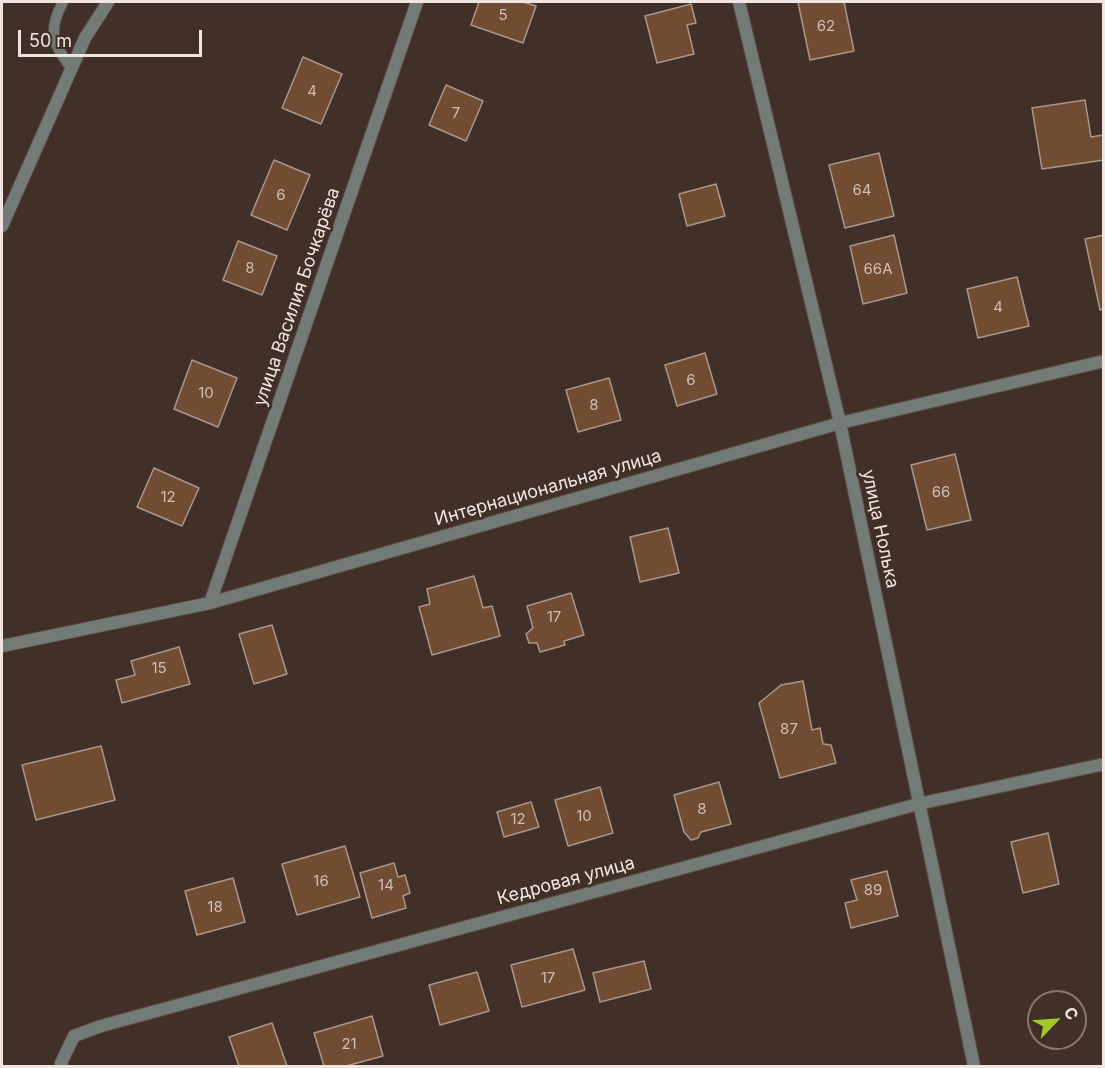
<!DOCTYPE html>
<meta charset="utf-8">
<style>
body{margin:0}
#map{position:relative;width:1105px;height:1068px;overflow:hidden;background:#413028;font-family:Inter,sans-serif}
canvas{display:block}
.frame{position:absolute;inset:0;border:3px solid #f0e5e0;pointer-events:none}
.north{position:absolute;left:1027px;top:990px;width:60px;height:60px;box-sizing:border-box;background:#413028;border:2px solid #877872;border-radius:50%;rotate:65deg;font-size:16px;font-weight:700;line-height:24px;text-align:center;color:#f0e5e0}
.north::after{content:'';display:block;margin:auto;width:21px;height:27px;background:#a4c825;clip-path:polygon(50% 0,100% 100%,50% 72%,0 100%)}
.scale{position:absolute;left:18px;top:30px;width:184px;height:27px;box-sizing:border-box;border:3px solid #f0e5e0;border-top:0;padding-left:8px;font-size:18px;line-height:21px;white-space:nowrap;color:#f0e5e0;-webkit-text-stroke:4px #413028;paint-order:stroke}
</style>
<div id="map">
<canvas width="1105" height="1068"></canvas>
<div class="frame"></div>
<div class="north">С</div>
<div class="scale">50 m</div>
</div>
<script>
const context = document.querySelector('canvas').getContext('2d');
context.lineJoin = 'round';
function fill(path, color) { context.fillStyle = color; context.fill(path, 'evenodd'); }
function stroke(path, color, width, dash) { context.strokeStyle = color; context.lineWidth = width; context.lineCap = dash ? 'butt' : 'round'; context.setLineDash(dash || []); context.stroke(path); }
function write(font, color, halo, rows, align = 'center') {
  context.font = font + ' Inter,sans-serif'; context.lineWidth = 6; context.setLineDash([]); context.textBaseline = 'middle'; context.strokeStyle = halo; context.fillStyle = color; for (const [text, x, y, turn = 0] of rows) {
    context.save(); context.translate(x, y); context.rotate((+turn || 0) * Math.PI / 180); context.textAlign = isNaN(turn) ? turn : align; if (halo) context.strokeText(text, 0, 0); context.fillText(text, 0, 0); context.restore();
  }
}
const building = new Path2D(`
 M479,2H523L536,6L523,43L471,25Z
 M798,2H844L854,51L810,60Z
 M691,4L696,23L687,25L694,54L657,63L645,16Z
 M303,57L342,74L321,124L282,108Z
 M446,85L483,101L466,141L429,125Z
 M1085,100L1091,137L1103,135L1104,160L1042,169L1032,108Z
 M879,153L894,216L845,228L829,165Z
 M274,160L310,175L287,230L251,215Z
 M716,184L725,216L687,226L679,194Z
 M894,235L907,293L863,304L850,246Z
 M1104,235V309L1100,310L1085,239Z
 M238,241L277,256L262,295L223,280Z
 M1017,277L1029,326L978,338L967,289Z
 M705,353L717,394L677,406L665,365Z
 M192,360L237,378L218,427L174,409Z
 M609,378L621,420L578,432L566,390Z
 M955,454L971,520L927,530L911,465Z
 M154,468L199,488L182,526L137,507Z
 M668,528L679,573L640,582L630,537Z
 M474,576L483,608L492,606L500,636L432,655L419,607L430,604L427,589Z
 M571,593L584,635L564,641L565,645L540,652L537,643H529L526,634L533,628L527,606Z
 M272,625L287,674L254,684L239,634Z
 M179,647L190,684L122,703L116,680L135,675L131,661Z
 M803,681L812,730L820,728L823,744L831,745L836,763L780,778L759,703L781,685Z
 M101,746L115,800L36,820L22,765Z
 M719,782L731,824L701,832L698,838L691,840L684,832L674,795Z
 M600,787L613,833L568,846L555,800Z
 M531,802L539,827L504,837L497,812Z
 M1048,833L1059,884L1023,893L1011,842Z
 M345,846L360,897L297,915L282,864Z
 M394,863L398,877L405,875L410,893L403,896L406,908L372,918L360,873Z
 M887,871L898,916L851,928L845,903L857,900L851,880Z
 M233,878L245,922L197,935L185,891Z
 M573,949L585,990L522,1007L511,965Z
 M644,961L651,989L600,1002L593,973Z
 M477,972L489,1011L440,1025L429,985Z
 M372,1016L383,1056L346,1066H324L314,1033Z
 M272,1023L287,1066H239L229,1037Z`);
fill(building, '#704c33');
stroke(building, '#aa978b', 1.5);
const service = new Path2D(`
 M63,2C47,32 53,43 71,68`);
const minor = new Path2D(`
 M739,2L840,423L974,1066
 M2,226L85,38L108,2
 M210,603L417,2
 M2,646L210,603L840,423L1104,361
 M62,1066L61,1063L74,1036L101,1026L918,804L1104,764`);
stroke(service, '#5d4d45', 12);
stroke(minor, '#5d4d45', 14);
stroke(service, '#737b76', 10);
stroke(minor, '#737b76', 12);
write('15px', '#d0bfb5', null, [
 ["5",503,15],
 ["62",826,26],
 ["4",312,91],
 ["7",456,113],
 ["64",862,190],
 ["6",281,195],
 ["8",250,268],
 ["66А",878,269],
 ["4",998,307],
 ["6",691,380],
 ["10",206,393],
 ["8",594,405],
 ["66",941,492],
 ["12",168,497],
 ["17",554,617],
 ["15",159,668],
 ["87",789,729],
 ["8",702,809],
 ["10",584,816],
 ["12",518,819],
 ["16",321,881],
 ["14",386,885],
 ["89",873,890],
 ["18",215,907],
 ["17",548,978],
 ["21",349,1044]
]);
write('18px', '#f0e5e0', '#413028', [
 ["улица Василия Бочкарёва",297,297,-71],
 ["Интернациональная улица",548,488,-16],
 ["улица Нолька",880,529,78],
 ["Кедровая улица",566,881,-15]
]);
</script>
